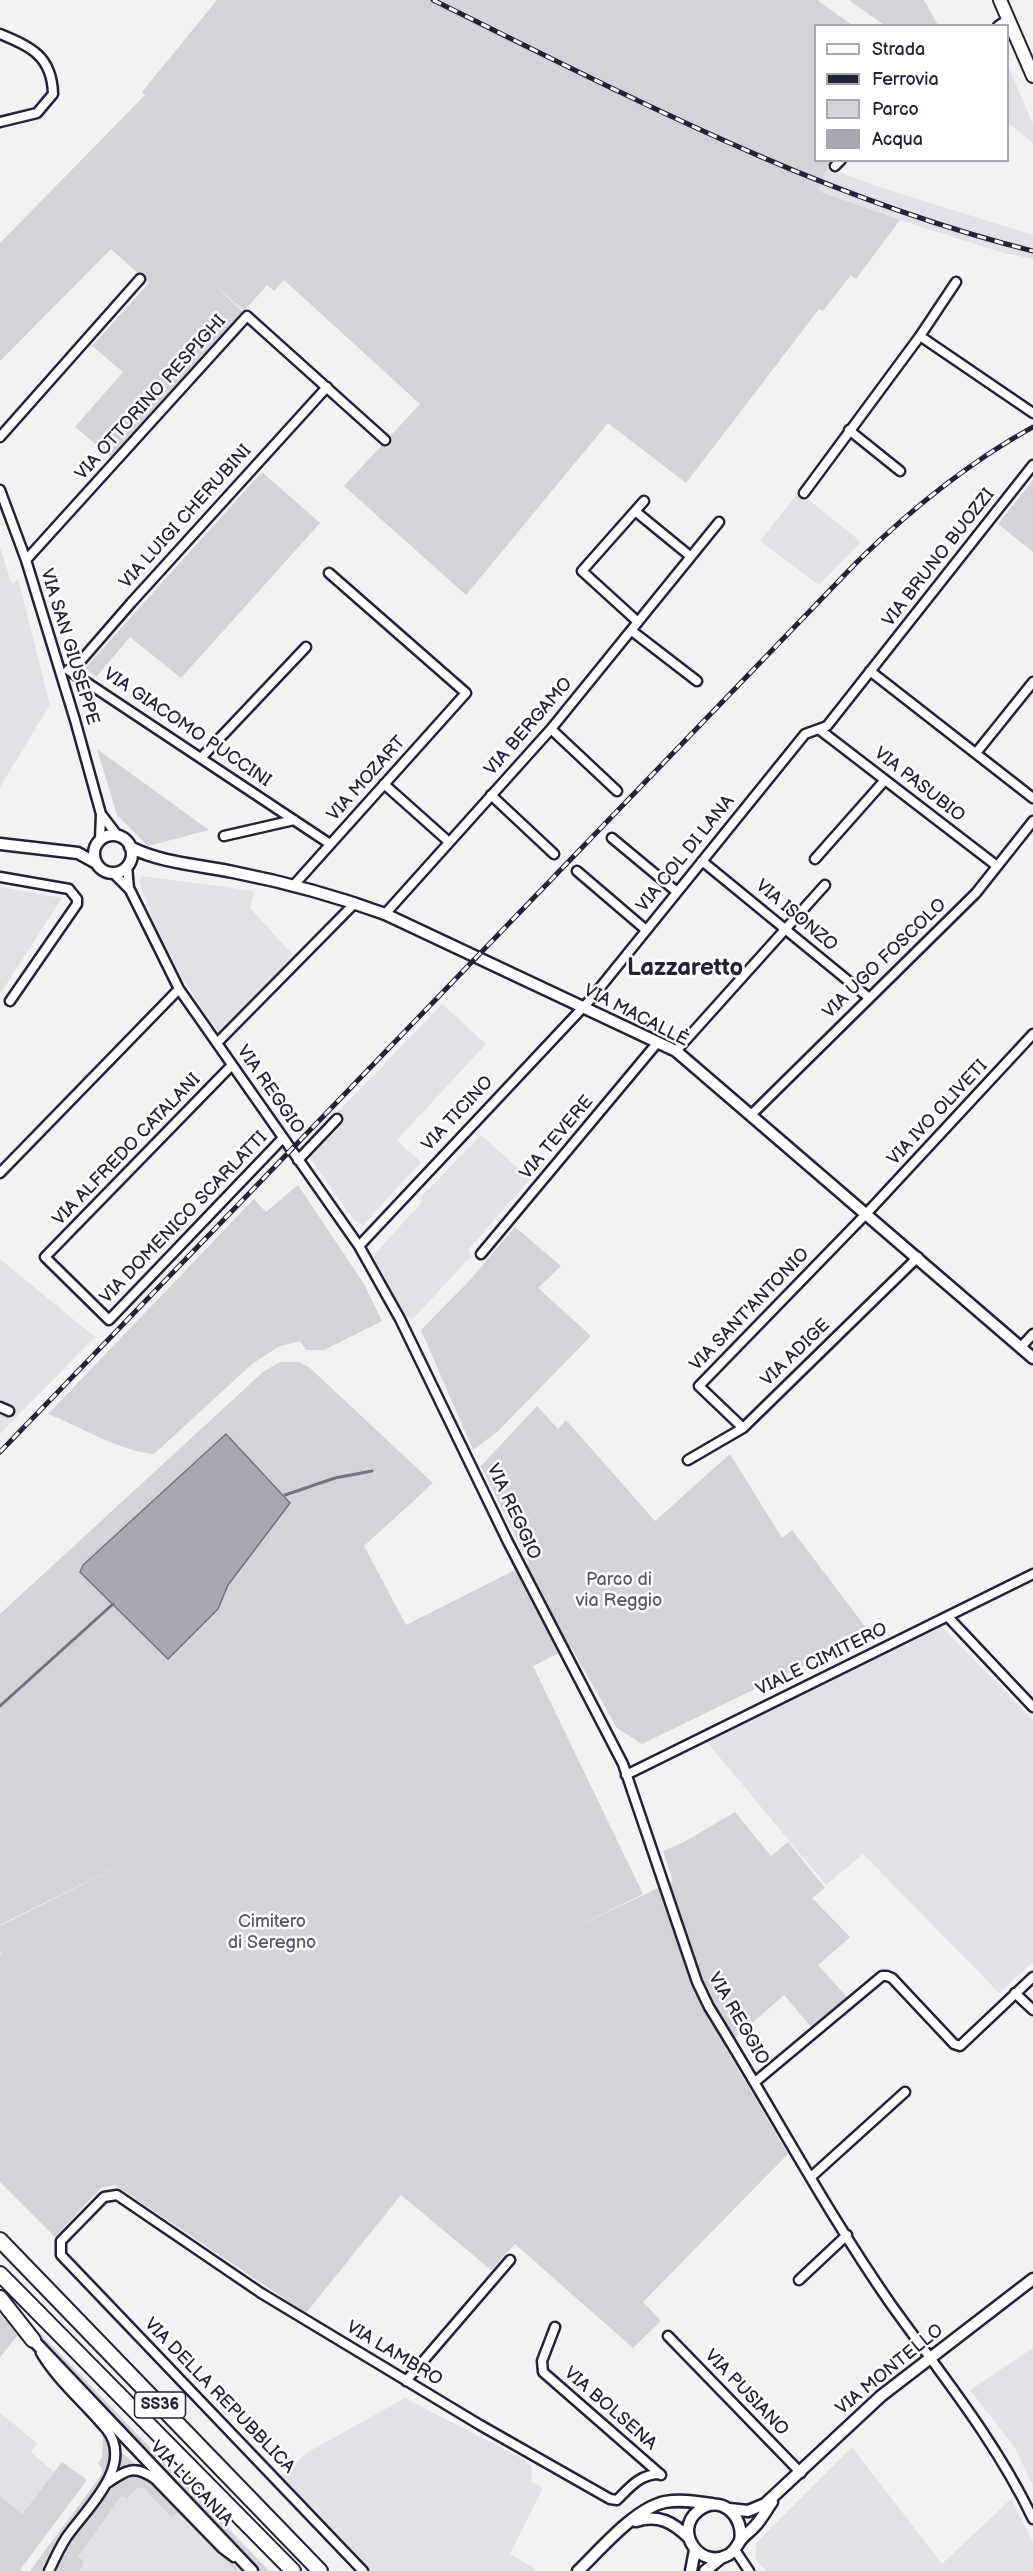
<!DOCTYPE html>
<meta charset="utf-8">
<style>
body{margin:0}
#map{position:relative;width:1033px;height:2571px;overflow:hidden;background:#f2f2f3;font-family:"Balsamiq Sans",sans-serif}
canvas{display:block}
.legend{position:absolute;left:814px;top:24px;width:195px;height:138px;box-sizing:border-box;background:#fff;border:2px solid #a7a7b1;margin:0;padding:8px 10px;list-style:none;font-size:18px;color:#22223b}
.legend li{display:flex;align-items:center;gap:12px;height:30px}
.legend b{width:30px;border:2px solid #a7a7b1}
</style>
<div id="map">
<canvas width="1033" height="2571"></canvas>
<ul class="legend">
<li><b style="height:8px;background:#fff"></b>Strada</li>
<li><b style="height:8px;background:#22223b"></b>Ferrovia</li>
<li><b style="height:16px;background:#d3d3d8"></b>Parco</li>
<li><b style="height:16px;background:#a8a8b2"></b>Acqua</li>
</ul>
</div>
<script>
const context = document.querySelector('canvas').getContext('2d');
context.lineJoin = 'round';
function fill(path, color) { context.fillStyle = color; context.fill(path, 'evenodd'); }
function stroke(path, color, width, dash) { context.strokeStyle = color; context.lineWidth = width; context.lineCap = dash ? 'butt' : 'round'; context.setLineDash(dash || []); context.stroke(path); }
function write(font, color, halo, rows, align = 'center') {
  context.font = font + ' "Balsamiq Sans",sans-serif'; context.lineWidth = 5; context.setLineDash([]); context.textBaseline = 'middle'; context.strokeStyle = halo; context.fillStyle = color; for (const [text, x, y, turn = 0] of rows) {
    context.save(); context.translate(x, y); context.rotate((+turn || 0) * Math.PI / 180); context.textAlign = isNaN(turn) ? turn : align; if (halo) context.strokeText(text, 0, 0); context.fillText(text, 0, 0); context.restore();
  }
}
fill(new Path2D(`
 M465,0L827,167L879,187L1033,235V259L1004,253L900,220L818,191Z
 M1008,66L1033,124V143L1008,123Z
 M799,492L861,542L819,585L760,541Z
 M0,547L12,585L18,579L50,705L0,787Z
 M142,876L254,891L250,908L293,955L219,1034L180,975L153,920L139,881Z
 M0,887L62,898L0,994Z
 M442,1004L486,1044L397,1140L421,1162L363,1225L354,1220L309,1157L344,1122L336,1114Z
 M481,1135L530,1179L468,1250L472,1255L412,1320L405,1315L373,1256L423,1201L420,1198Z
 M0,1259L95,1337L0,1434Z
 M942,1627L1033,1720V1962L999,1993L863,1854L826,1885L707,1742Z
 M1033,2348V2486L1015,2448L970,2390Z
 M405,2398L525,2460L531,2466L532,2482L543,2488L510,2554L536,2569L533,2571H372L281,2476L308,2452Z
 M0,2413L37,2443L31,2452L54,2472L0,2542Z
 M852,2447L942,2564L1011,2499L1033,2542V2571H766L755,2558L757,2542Z
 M132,2479L152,2484L235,2571H77L75,2557Z`), '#e2e2e6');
fill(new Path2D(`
 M217,0H817L852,25L816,26V160L833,161L827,167L818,191L900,220L856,279L851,275L823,311L819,309L686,483L608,423L466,595L344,486L420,404L284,280L274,291L267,285L244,311L211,282L243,312L111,457L75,427L123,372L92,346L149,283L111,249L0,361V243L145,95L142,92Z
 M849,0H924L938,25H884Z
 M262,472L320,523L181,678L130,637L96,677L85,668Z
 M1033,480V552L998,524Z
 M97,749L209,830L148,846L117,815Z
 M298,1185L364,1284L382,1321L324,1350H306L300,1341L278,1347L252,1364L154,1454C116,1450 82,1427 48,1414L254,1199L266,1212Z
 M515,1227L561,1266L538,1288L591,1336L497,1432L473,1450L421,1330L470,1280Z
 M280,1362H299L310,1368L433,1483L364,1546L406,1625L529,1563L481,1466L537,1406L558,1429L566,1420L655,1521L730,1454L782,1538L792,1530L870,1633L642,1744L617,1728L571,1647L533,1666L643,1894L563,1933L673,1881L663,1851L684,1842L735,1812L771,1856L788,1842L825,1888L812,1898L850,1937L818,1965L847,1997L811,2027L784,1995L725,2047L788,2154L643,2302L661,2321L633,2348L515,2244L491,2270L401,2195L306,2313L115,2185L101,2188L55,2237L0,2182V1953L3,1958L0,1951V1926L168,1841L0,1925V1614L263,1372Z
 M0,2313L18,2335L0,2357Z
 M38,2331L269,2571H257L96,2404L35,2333Z
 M103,2433L111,2449C108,2494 57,2528 42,2571H30L102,2474V2469L98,2463L102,2458Z
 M120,2451L134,2463L133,2464L116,2468Z
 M62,2462L87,2480L19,2571H0V2496L22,2514Z
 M137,2473L154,2483L240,2571H235L178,2512L171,2517L144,2488H137L127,2498L122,2495L78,2556L84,2562L80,2571H57C68,2544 107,2479 137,2473Z`), '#d3d3d8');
const water = new Path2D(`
 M226,1434L290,1503L228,1585L218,1609L168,1659L80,1572L83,1565Z`);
fill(water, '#a8a8b2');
stroke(water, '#727282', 1.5);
stroke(new Path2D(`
 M285,1495L335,1478L372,1471
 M0,1706L113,1604`), '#727282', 3);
const minor = new Path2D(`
 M998,26L1008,19
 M0,34C31,47 52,56 53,94L37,113L0,122
 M835,166L841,160
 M920,336L1033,413
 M849,430L900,471
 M0,437L140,279
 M0,490L26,560L75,720L101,814L100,840
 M804,493L920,336L956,282
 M635,511L690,556
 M26,560L247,316L385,440
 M638,622L582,571L644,501
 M632,631L697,681
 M68,670L330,844
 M72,671L131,603L327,387
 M870,671L1033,798
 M551,729L617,791
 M820,730L997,866
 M976,753L1033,682
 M201,758L306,647
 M384,784L449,842
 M491,795L554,854
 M101,814L117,835
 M224,836L294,820
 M612,838L677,892
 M815,859L885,780
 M702,861L868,997
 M127,866L129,889
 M577,871L646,930
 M113,873L130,890L179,989L359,1246L400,1319L507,1540L623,1764L697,1982L709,2007C770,2105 824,2208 890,2303C940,2373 996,2441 1033,2519
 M0,877L69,889L77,899V904L10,1001
 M293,886L466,693L329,573
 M385,914L551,729L719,522
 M217,1043L355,903
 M676,1051L825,885
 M232,1065L45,1257L109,1320L283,1138
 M752,1114L976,893L1033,821
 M298,1160L337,1119
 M0,1173L179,989
 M359,1246L590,1000L805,734L827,726L1033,465
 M481,1254L658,1042
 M1021,1347L1033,1334
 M0,1407L9,1411
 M743,1428L699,1386L866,1214L1033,1034
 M688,1460L743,1428L918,1257
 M948,1617L1033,1707
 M626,1775L1033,1574
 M1015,1993L1033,2010
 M755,2082L882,1976H887L892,1978L954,2044L960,2046L1033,1977
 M811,2177L905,2092
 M799,2280L847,2235
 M555,2327L542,2361L543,2372L661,2475
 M668,2336L801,2473
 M41,2353C59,2383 85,2403 107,2430C135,2466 85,2510 66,2538C59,2549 54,2560 49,2571
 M406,2381L510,2260
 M106,2484C126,2470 134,2464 155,2479L222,2548L234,2557
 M735,2550L749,2571
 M363,2571L61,2255V2241L104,2197L117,2195L261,2293L480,2425L610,2499L617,2500C630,2487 640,2474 660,2474`);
const tertiary = new Path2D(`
 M94 854a19 19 0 1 1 38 0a19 19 0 1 1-38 0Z
 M0,844L78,853L96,863
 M130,847C161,863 199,865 233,872C284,882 336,896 385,914L676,1051L1033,1358
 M33,2340L252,2571
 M729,2509L748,2511L765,2504L881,2396L1033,2279
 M636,2521C658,2514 673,2522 689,2538
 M740,2541C745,2516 720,2493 698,2511C673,2531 700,2570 728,2555C734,2552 736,2547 740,2541C744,2535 751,2531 756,2525C762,2518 767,2509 772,2502
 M578,2571C600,2550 635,2508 665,2502C681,2499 697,2502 712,2504
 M691,2571L695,2550
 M705,2571L721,2558`);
const secondary = new Path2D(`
 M1000,0L1033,76`);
const trunk = new Path2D(`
 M0,2240L320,2571
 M0,2274L293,2571
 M0,2298L33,2340`);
stroke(minor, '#22223b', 13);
stroke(tertiary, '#22223b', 15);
stroke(secondary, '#22223b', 16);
stroke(trunk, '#22223b', 18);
stroke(minor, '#fff', 8);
stroke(tertiary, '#fff', 10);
stroke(secondary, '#fff', 12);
stroke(trunk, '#fff', 14);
const rail = new Path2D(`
 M433,0C628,96 821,198 1033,251
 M0,1452L857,562C910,510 968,463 1033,427`);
stroke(rail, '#22223b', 5);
stroke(rail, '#fff', 3, [9]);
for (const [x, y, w] of [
 [160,2405,51]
]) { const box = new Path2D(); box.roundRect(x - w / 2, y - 13, w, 26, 4.5); context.fillStyle = '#fff'; context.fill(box); stroke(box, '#22223b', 1.5); }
write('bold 16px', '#22223b', null, [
 ["SS36",160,2405]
]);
write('18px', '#22223b', '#fff', [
 ["VIA OTTORINO RESPIGHI",151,398,-48],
 ["VIA LUIGI CHERUBINI",186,517,-48],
 ["VIA BRUNO BUOZZI",939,558,-52],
 ["VIA SAN GIUSEPPE",69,647,73],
 ["VIA BERGAMO",529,727,-49],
 ["VIA GIACOMO PUCCINI",187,728,34],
 ["VIA MOZART",367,779,-48],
 ["VIA PASUBIO",919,785,38],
 ["VIA COL DI LANA",686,854,-51],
 ["VIA ISONZO",796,916,40],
 ["VIA UGO FOSCOLO",885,959,-44],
 ["VIA MACALLÈ",636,1016,27],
 ["VIA REGGIO",270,1090,55],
 ["VIA IVO OLIVETI",938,1113,-47],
 ["VIA TICINO",458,1114,-47],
 ["VIA TEVERE",557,1138,-50],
 ["VIA ALFREDO CATALANI",127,1150,-46],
 ["VIA DOMENICO SCARLATTI",184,1218,-46],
 ["VIA SANT'ANTONIO",750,1310,-46],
 ["VIA ADIGE",796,1353,-44],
 ["VIA REGGIO",513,1512,65],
 ["VIALE CIMITERO",822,1660,-26],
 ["VIA REGGIO",738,2019,60],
 ["VIA LAMBRO",394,2354,31],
 ["VIA MONTELLO",890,2370,-39],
 ["VIA PUSIANO",746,2393,46],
 ["VIA DELLA REPUBBLICA",219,2396,46],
 ["VIA BOLSENA",610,2409,41],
 ["VIA LUCANIA",191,2484,46]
]);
write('18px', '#57576a', '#fff', [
 ["Parco di",619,1580],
 ["via Reggio",619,1601],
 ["Cimitero",272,1922],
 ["di Seregno",272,1943]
]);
write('bold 24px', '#22223b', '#fff', [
 ["Lazzaretto",685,969]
]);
</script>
